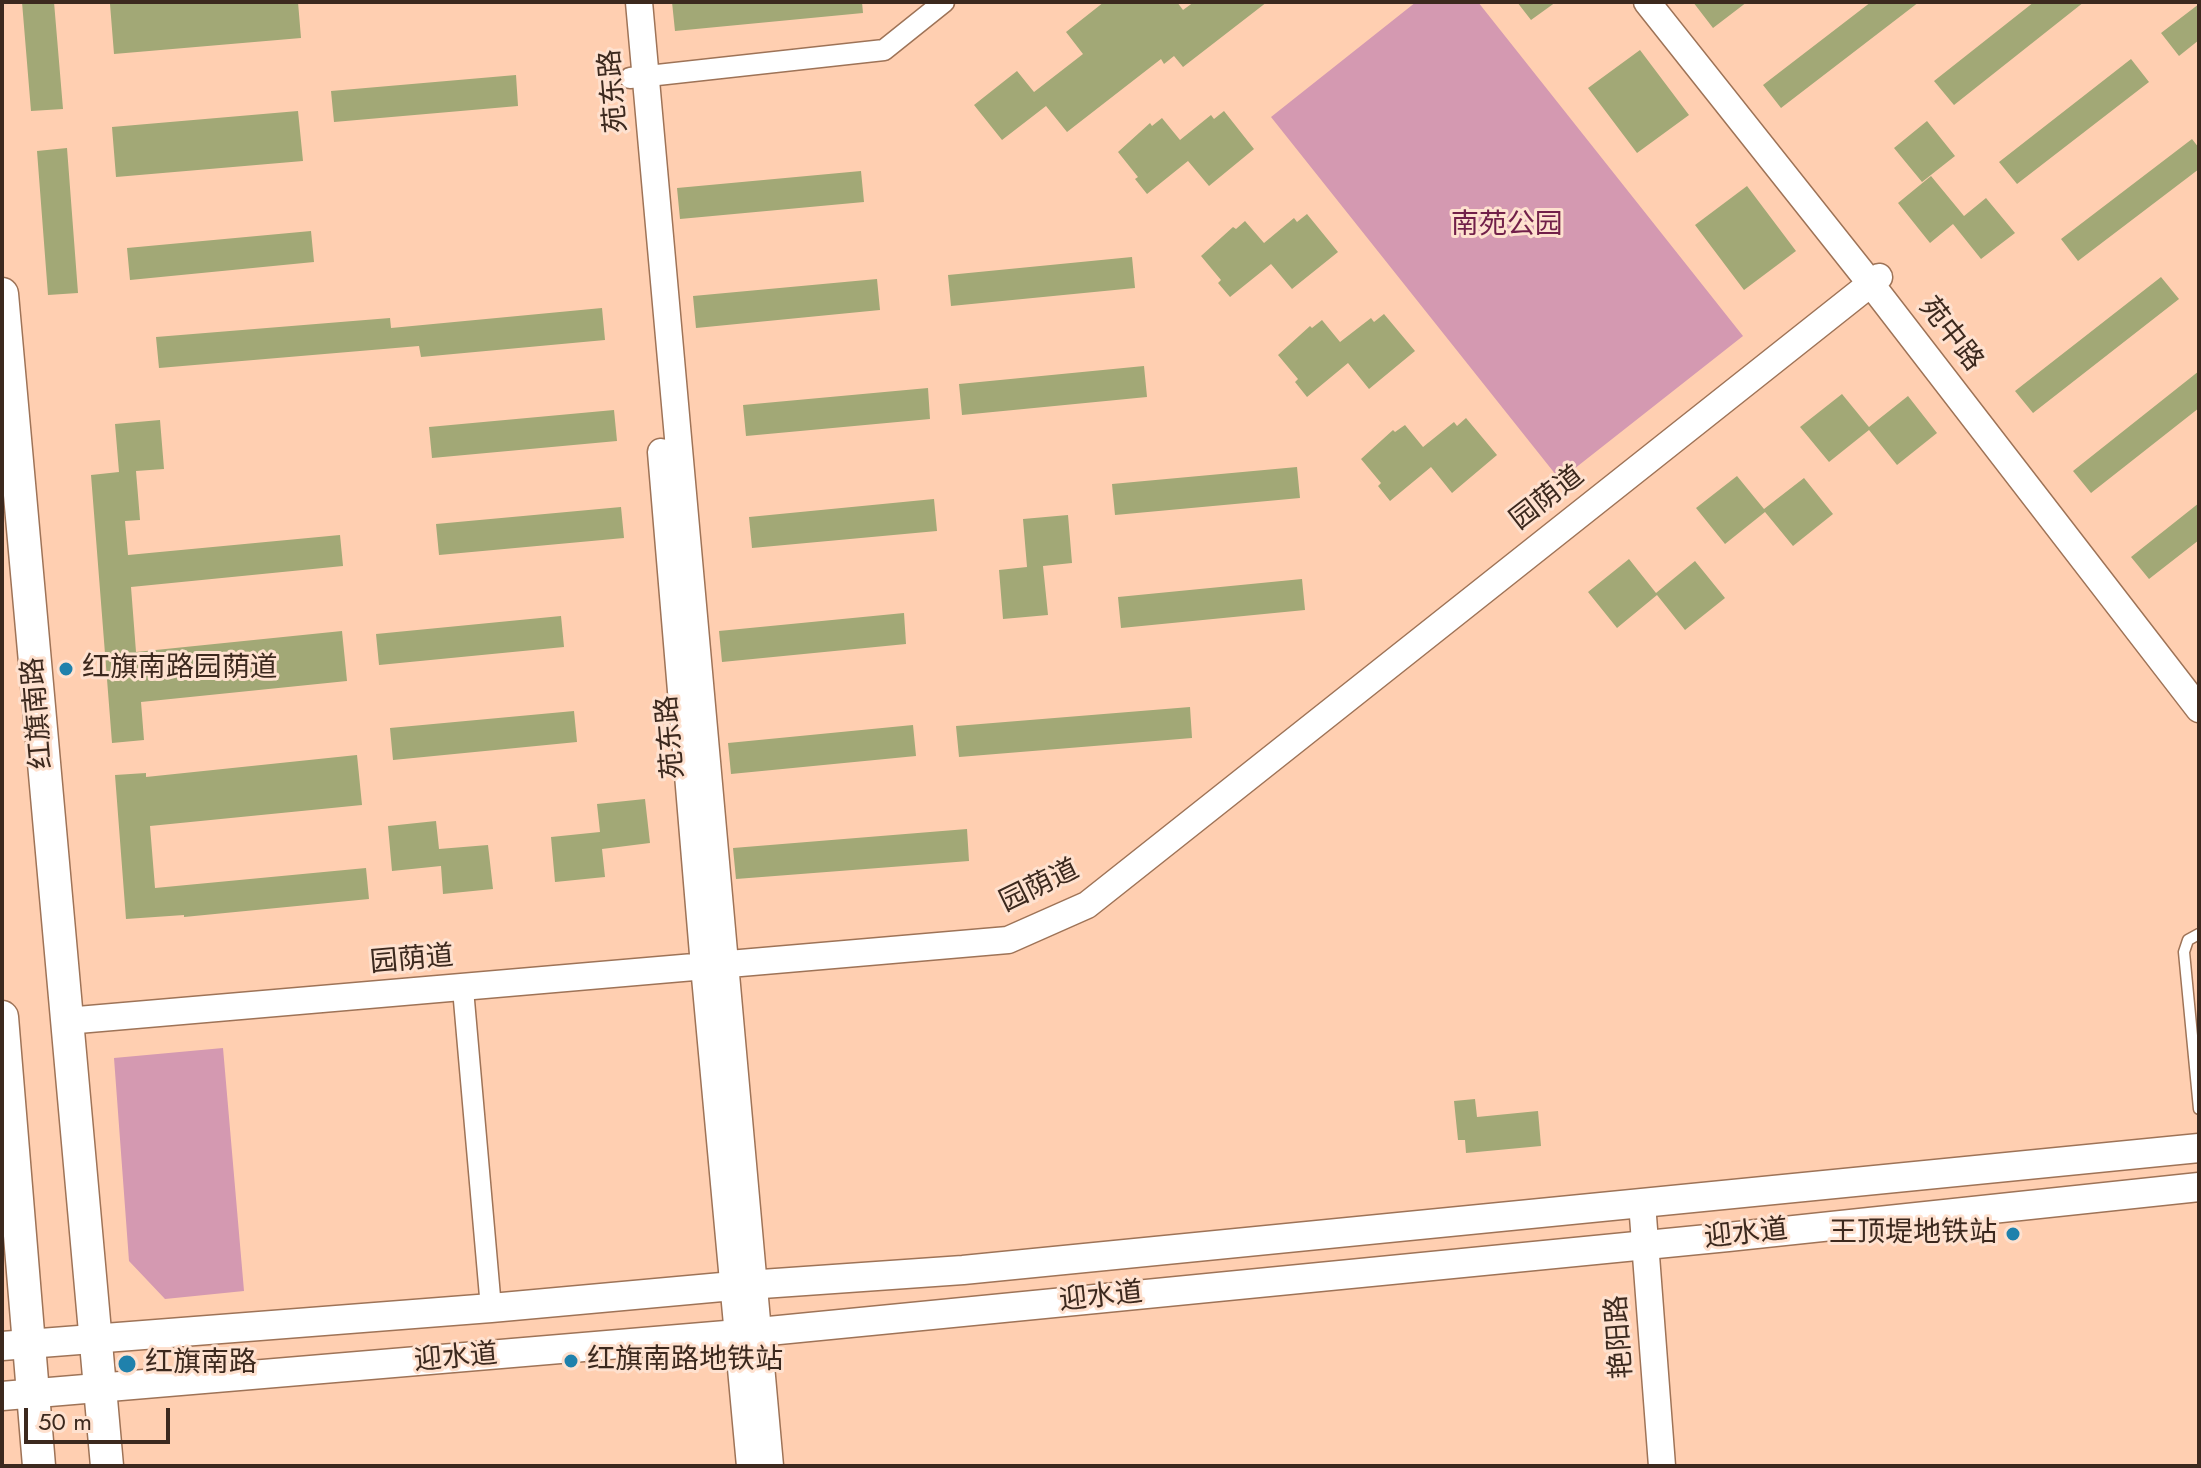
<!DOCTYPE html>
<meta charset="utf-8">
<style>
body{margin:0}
#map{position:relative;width:2201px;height:1468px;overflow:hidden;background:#ffcfb1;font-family:Jost,sans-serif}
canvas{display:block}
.frame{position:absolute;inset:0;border:4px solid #3c291e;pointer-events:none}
.scale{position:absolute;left:24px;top:1408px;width:146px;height:36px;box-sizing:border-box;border:4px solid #3c291e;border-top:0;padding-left:10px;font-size:24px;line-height:28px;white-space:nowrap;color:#3c291e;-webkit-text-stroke:6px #fee1cf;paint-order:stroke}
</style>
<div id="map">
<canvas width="2201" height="1468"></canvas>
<div class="frame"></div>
<div class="scale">50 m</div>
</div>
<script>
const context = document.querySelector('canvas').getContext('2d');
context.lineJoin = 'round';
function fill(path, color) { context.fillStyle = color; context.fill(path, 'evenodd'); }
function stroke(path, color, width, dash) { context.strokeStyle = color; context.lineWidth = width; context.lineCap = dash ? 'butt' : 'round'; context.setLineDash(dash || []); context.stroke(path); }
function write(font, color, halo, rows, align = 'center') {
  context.font = font + ' Jost,"Noto Sans SC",sans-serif'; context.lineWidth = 6; context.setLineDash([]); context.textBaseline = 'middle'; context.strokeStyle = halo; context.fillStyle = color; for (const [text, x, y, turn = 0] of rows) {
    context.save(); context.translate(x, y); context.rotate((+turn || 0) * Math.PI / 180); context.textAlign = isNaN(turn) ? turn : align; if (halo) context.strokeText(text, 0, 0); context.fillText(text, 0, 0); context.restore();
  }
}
fill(new Path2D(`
 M1416,2H1478L1743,336L1560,480L1271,117Z
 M223,1048L244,1291L165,1299L129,1261L114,1058Z`), '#d499b1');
fill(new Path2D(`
 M22,2H54L63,109L31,111Z
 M138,2H298L301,38L114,54L110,4Z
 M672,2H862L863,13L675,31Z
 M1104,2H1177L1183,10L1194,2H1267L1183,67L1174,56L1164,64L1161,59L1067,132L1046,106L1002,140L974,105L1017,71L1034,92L1083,54L1066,32Z
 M1517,2H1556L1531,20Z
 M1693,2H1747L1713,28Z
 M1871,2H1919L1781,108L1763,85Z
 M2034,2H2084L1954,105L1934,81Z
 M2199,4V40L2179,56L2161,33Z
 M1640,50L1689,115L1637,153L1588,88Z
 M2131,59L2149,82L2017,184L1999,162Z
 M516,75L518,106L334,122L331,91Z
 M298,111L303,161L116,177L112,127Z
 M1224,111L1254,149L1209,186L1188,161L1147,194L1135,179L1138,177L1118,152L1150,123L1152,126L1162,118L1180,140L1211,115L1214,119Z
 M1927,121L1955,156L1922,182L1894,148Z
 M2192,139L2199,148V169L2078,261L2061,239Z
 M67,148L78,293L48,295L37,151Z
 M861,171L864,202L680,219L677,188Z
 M1931,176L1964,216L1986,198L2015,233L1981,259L1953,224L1930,243L1898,203Z
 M1747,186L1796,251L1744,290L1695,225Z
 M1307,214L1338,252L1292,289L1271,264L1230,297L1218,283L1221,280L1201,256L1233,227L1236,229L1245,221L1264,243L1294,218L1297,222Z
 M311,231L314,262L130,280L127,248Z
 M1132,257L1135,288L951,306L948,275Z
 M2161,277L2179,299L2033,413L2015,391Z
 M877,279L880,310L696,328L693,296Z
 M602,308L605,340L421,357L419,346L159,368L156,337L390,318L391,328Z
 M1384,314L1415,351L1369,389L1348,363L1307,397L1295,382L1298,379L1278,355L1310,326L1312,328L1322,320L1340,342L1371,318L1374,322Z
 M1144,366L1147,397L962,415L959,384Z
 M2199,371V408L2091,493L2073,471Z
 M928,388L930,419L746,436L743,405Z
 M1842,394L1869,427L1908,396L1937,433L1897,465L1869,430L1829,462L1800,427Z
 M614,410L617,441L432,458L429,427Z
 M1466,418L1497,455L1452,493L1431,467L1390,501L1378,486L1381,483L1361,459L1393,430L1395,432L1405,425L1423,447L1454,422L1457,426Z
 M160,420L164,469L136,471L140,520L125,521L128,555L340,535L343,566L131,587L136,652L342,631L347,681L141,702L144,740L112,743L91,475L119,472L115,424Z
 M1297,467L1300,498L1115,515L1112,484Z
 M1737,476L1764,509L1804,478L1833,514L1793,546L1765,512L1725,544L1696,508Z
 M934,499L937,531L752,548L749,517Z
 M2199,503V540L2149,579L2131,557Z
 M621,507L624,538L439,555L436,524Z
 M1068,515L1072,563L1043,566L1048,615L1003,619L999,570L1027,567L1023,519Z
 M1629,559L1656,593L1695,561L1725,598L1685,630L1657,595L1617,628L1588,592Z
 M1302,579L1305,610L1121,628L1118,597Z
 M904,613L906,644L722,662L719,631Z
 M561,616L564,647L379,665L376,634Z
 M1190,707L1192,738L959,757L956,726Z
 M574,711L577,742L393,760L390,728Z
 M913,725L916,756L731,774L728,743Z
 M357,755L362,805L150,826L155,888L366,868L369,899L184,917V915L126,919L115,775L146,773V777Z
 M645,799L650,843L602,849L605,877L555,882L551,837L600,832L597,804Z
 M436,821L439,849L488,845L493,889L443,894L441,866L392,871L388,826Z
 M967,829L969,861L736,879L733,848Z
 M1475,1099L1477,1117L1538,1111L1541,1146L1466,1153L1465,1140H1458L1454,1101Z`), '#a2a876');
const service = new Path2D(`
 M2199,934L2188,940L2184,952L2199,1109`);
const minor = new Path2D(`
 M630,78L884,50L944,2
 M463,989L491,1308`);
const tertiary = new Path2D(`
 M639,2L770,1466
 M1647,2L1871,284L2199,709
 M661,452L704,966L750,1466
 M66,1021L1008,940L1087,905L1879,277
 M1642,1203L1662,1466`);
const secondary = new Path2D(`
 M2,1346L491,1308L733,1286L963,1270L2199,1148
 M2,1396L738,1334L1728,1237L2199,1187`);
const primary = new Path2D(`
 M2,294L107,1466
 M2,1017L39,1466`);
stroke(service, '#9e7357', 13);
stroke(minor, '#9e7357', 23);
stroke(tertiary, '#9e7357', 29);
stroke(secondary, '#9e7357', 31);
stroke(primary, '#9e7357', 35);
stroke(service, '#fff', 10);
stroke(minor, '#fff', 20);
stroke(tertiary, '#fff', 26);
stroke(secondary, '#fff', 28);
stroke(primary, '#fff', 32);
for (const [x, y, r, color] of [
 [66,669,8,"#1f81ac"],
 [2013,1234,8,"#1f81ac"],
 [571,1361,8,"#1f81ac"],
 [127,1364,10,"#1f81ac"]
]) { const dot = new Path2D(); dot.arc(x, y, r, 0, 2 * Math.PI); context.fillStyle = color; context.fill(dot); stroke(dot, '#fee1cf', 3); }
write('28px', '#3c291e', '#fee1cf', [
 ["苑东路",615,91,-95],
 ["苑中路",1950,335,52],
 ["园荫道",1548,499,-38],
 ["红旗南路",39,713,-95],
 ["苑东路",672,737,-95],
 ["园荫道",1040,887,-26],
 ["园荫道",412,961,-5],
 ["迎水道",1746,1235,-6],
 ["迎水道",1101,1298,-6],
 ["艳阳路",1621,1337,-94],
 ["迎水道",456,1359,-5]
]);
write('28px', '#711f49', '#fee1cf', [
 ["南苑公园",1507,226]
]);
write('28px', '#3c291e', '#fee1cf', [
 ["红旗南路园荫道",82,669],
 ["王顶堤地铁站",1997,1234,"right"],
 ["红旗南路地铁站",587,1361],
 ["红旗南路",145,1364]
], 'left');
</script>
